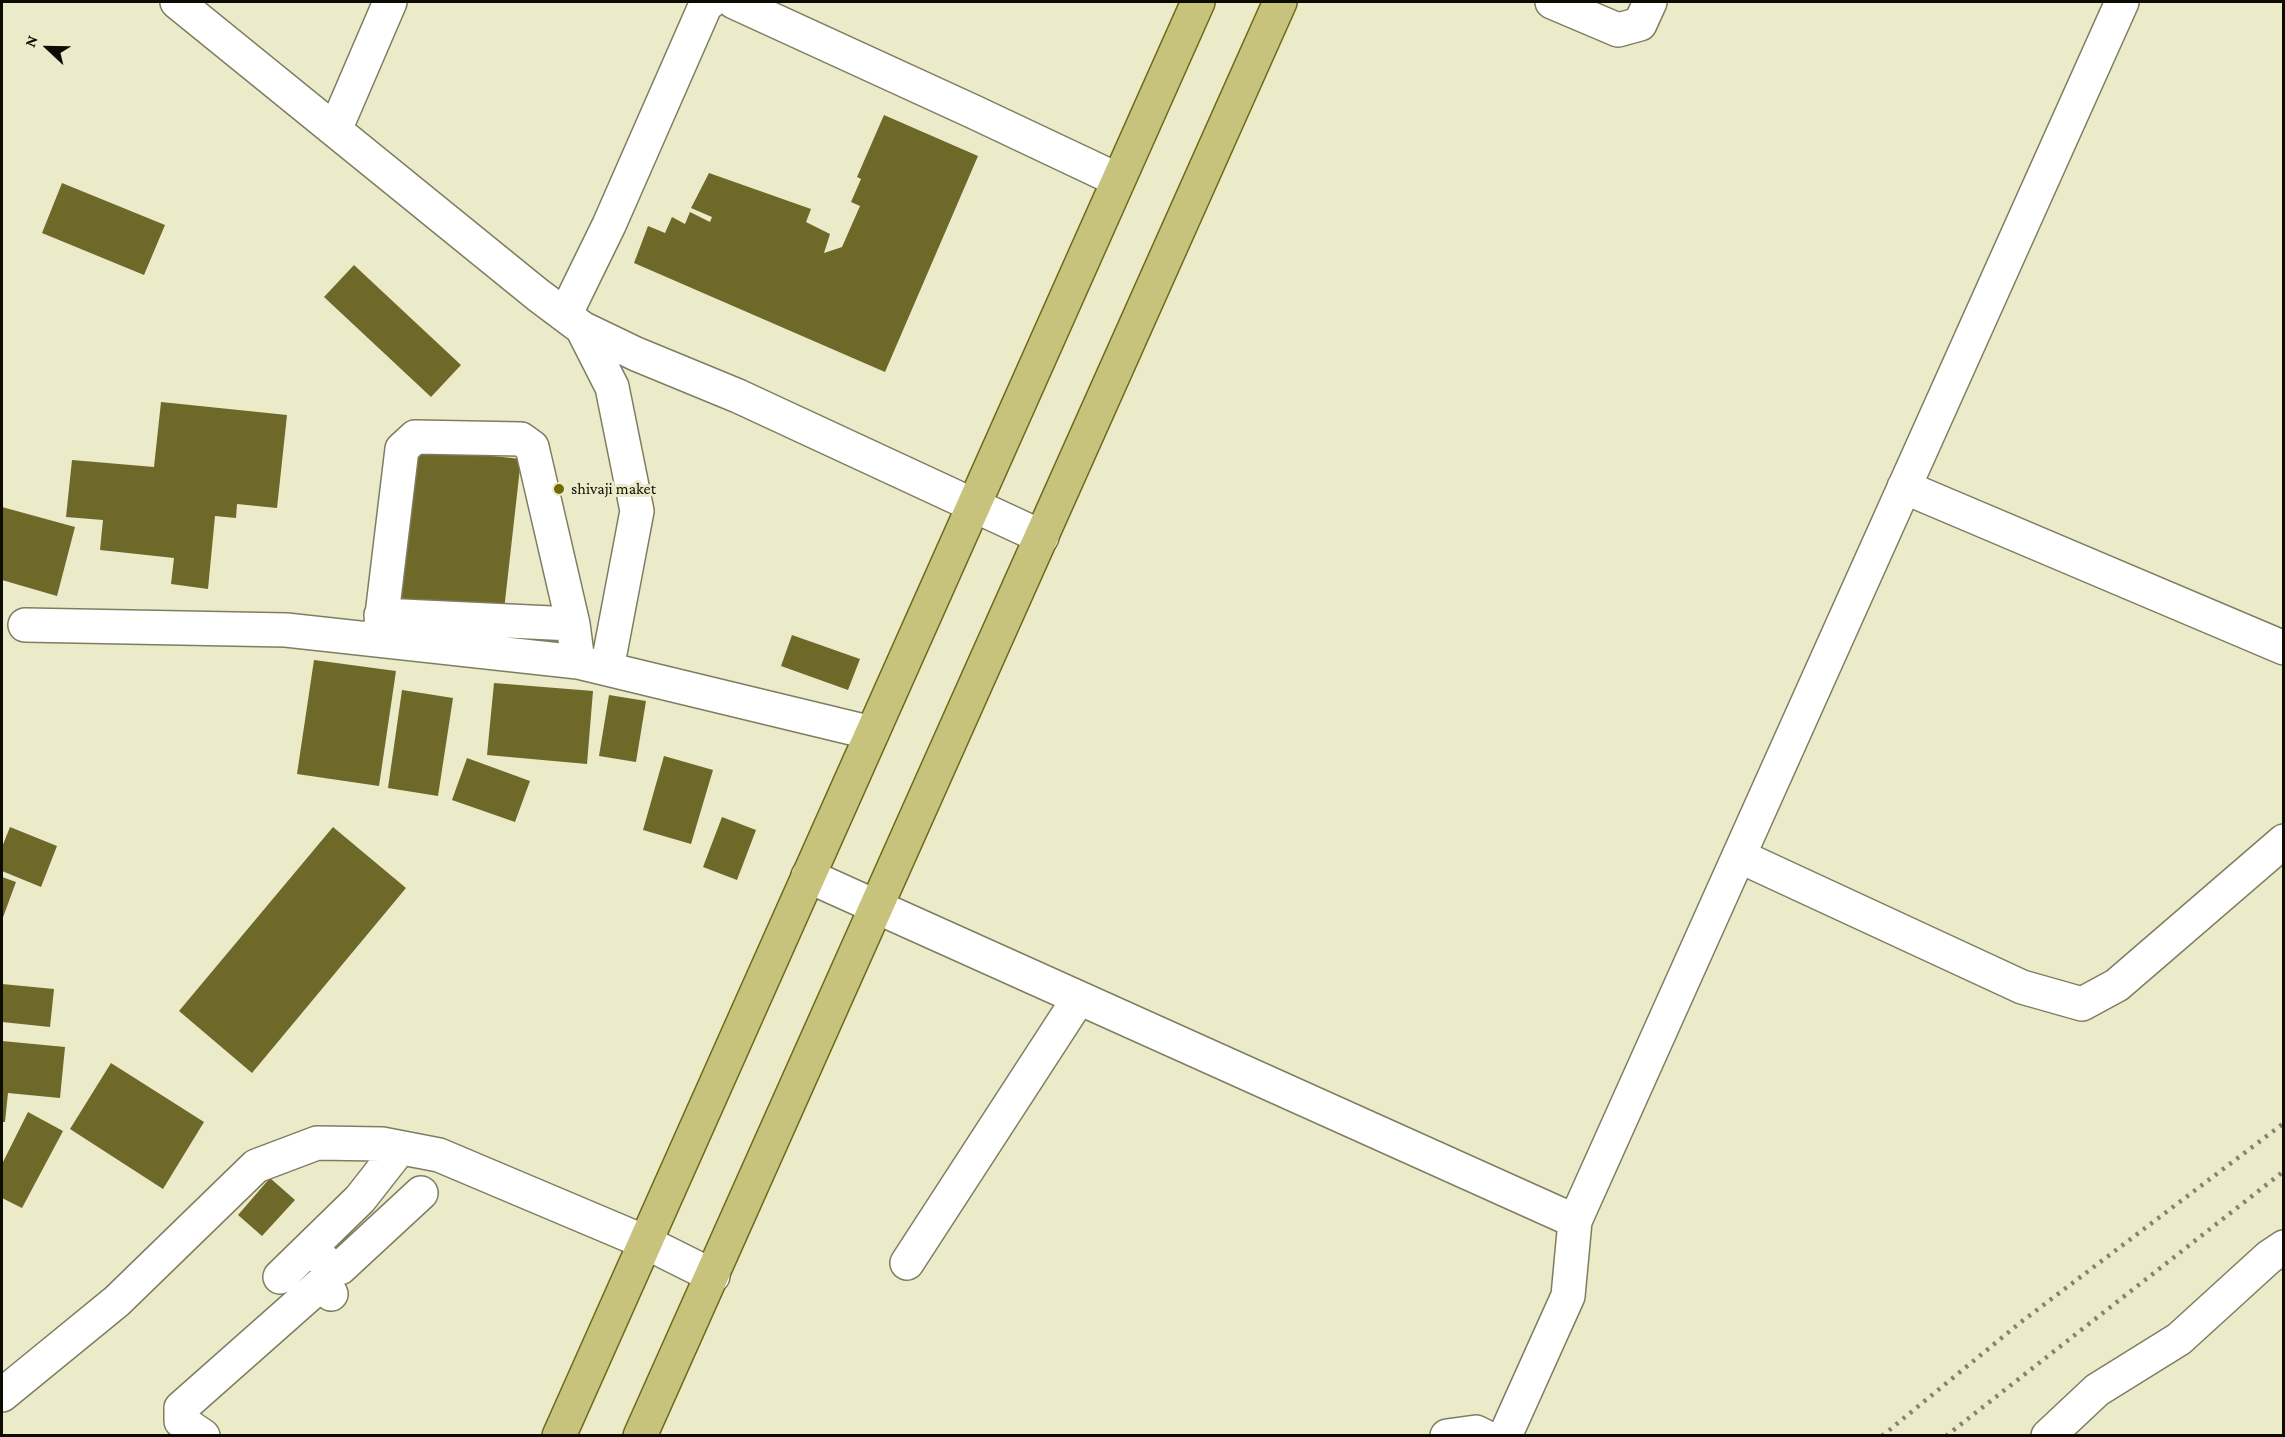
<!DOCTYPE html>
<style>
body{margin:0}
#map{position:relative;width:2285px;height:1437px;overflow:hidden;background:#ebeac9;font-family:"Crimson Pro",serif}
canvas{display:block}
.frame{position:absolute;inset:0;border:3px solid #0d0c03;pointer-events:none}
.north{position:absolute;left:18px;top:18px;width:60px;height:60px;-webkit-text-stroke:4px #ebeac9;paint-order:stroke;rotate:292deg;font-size:16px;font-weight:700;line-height:24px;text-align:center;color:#0d0c03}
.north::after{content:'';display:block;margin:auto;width:21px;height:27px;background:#0d0c03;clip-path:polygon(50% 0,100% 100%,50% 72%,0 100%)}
</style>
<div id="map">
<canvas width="2285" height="1437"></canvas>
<div class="frame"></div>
<div class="north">N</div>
</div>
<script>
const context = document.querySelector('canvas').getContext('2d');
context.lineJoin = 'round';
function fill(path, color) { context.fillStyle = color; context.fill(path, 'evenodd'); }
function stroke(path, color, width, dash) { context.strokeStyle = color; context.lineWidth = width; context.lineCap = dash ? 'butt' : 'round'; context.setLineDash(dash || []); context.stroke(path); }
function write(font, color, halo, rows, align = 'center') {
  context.font = font + ' "Crimson Pro",serif'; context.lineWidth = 6; context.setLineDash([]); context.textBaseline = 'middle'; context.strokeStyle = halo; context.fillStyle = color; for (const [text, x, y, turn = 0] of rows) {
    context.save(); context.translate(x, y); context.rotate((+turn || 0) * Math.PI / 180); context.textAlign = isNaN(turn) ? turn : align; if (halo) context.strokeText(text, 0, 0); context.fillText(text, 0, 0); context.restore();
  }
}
fill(new Path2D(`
 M884,115L978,156L885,372L634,263L648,226L665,233L672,217L685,224L690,212L710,222L712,217L691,208L709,173L811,209L806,222L830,234L824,253L842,247L860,206L851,202L861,179L857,177Z
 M62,183L165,225L144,275L42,233Z
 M354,265L461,365L431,397L324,297Z
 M161,402L287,415L277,508L237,504L236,518L215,516L208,589L171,584L174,558L100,550L103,520L66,517L72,460L154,467Z
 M418,448L521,459L504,610L401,599Z
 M2,507L75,527L57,596L2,580Z
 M792,635L860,659L848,690L781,666Z
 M314,660L396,671L379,786L297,774Z
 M494,683L593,691L587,764L487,755Z
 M402,690L453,698L438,796L388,788Z
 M609,695L646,701L636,762L599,756Z
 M664,756L713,770L691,844L643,830Z
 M467,758L530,781L515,822L452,800Z
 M722,817L756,830L737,880L703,867Z
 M10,827L57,846L41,887L2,871V847Z
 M333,827L406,888L252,1073L179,1011Z
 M2,877L16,882L2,920Z
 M2,984L54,989L50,1027L2,1022Z
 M2,1041L65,1047L60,1098L8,1093L5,1122H2Z
 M111,1063L204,1122L163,1189L70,1129Z
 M28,1112L63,1131L22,1208L2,1198V1164Z
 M270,1178L295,1200L262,1236L238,1215Z`), '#6e6929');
const minor = new Path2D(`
 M177,2L538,295L582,328L636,354L738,396L1042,537
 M734,2L974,112L1118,180
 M1552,2L1618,30L1640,24L1650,2
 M335,130L390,2
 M565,315L609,225L706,4L710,2
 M582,328L612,387L637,511L607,669
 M1904,487L2284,648
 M381,615L573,624
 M25,625L286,630L578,662L872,733
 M379,640L402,449L415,437L521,439L532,447L573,624L578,662
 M1739,856L2022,987L2082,1004L2117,985L2284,841
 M808,876L1575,1221L2122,2
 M313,1245C320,1256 325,1268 340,1268L421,1193
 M907,1263L1079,998
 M280,1277L360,1199L400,1148
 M2,1395L117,1301L256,1166L317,1143L382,1144L439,1155L645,1242L713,1276
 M203,1436L181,1421V1408L320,1285L325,1284L331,1294
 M1447,1436L1476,1432L1484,1436
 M1505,1436L1568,1296L1575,1221
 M2048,1436L2097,1390L2179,1339L2269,1257L2284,1247`);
const major = new Path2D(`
 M559,1436L1198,2
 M640,1436L1280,2`);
stroke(minor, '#7f7d60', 36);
stroke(major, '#6e6818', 36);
stroke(minor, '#fff', 33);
stroke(major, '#c7c27c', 33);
stroke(new Path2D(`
 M1882,1436L2021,1322L2284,1123
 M1946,1436L2284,1171`), '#85846e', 4.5, [3, 6]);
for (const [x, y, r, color] of [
 [559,489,6,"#716a04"]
]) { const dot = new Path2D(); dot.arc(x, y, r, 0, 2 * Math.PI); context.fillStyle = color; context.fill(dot); stroke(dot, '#ebeac9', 2); }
write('16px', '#0d0c03', '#ebeac9', [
 ["shivaji maket",571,489]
], 'left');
</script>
